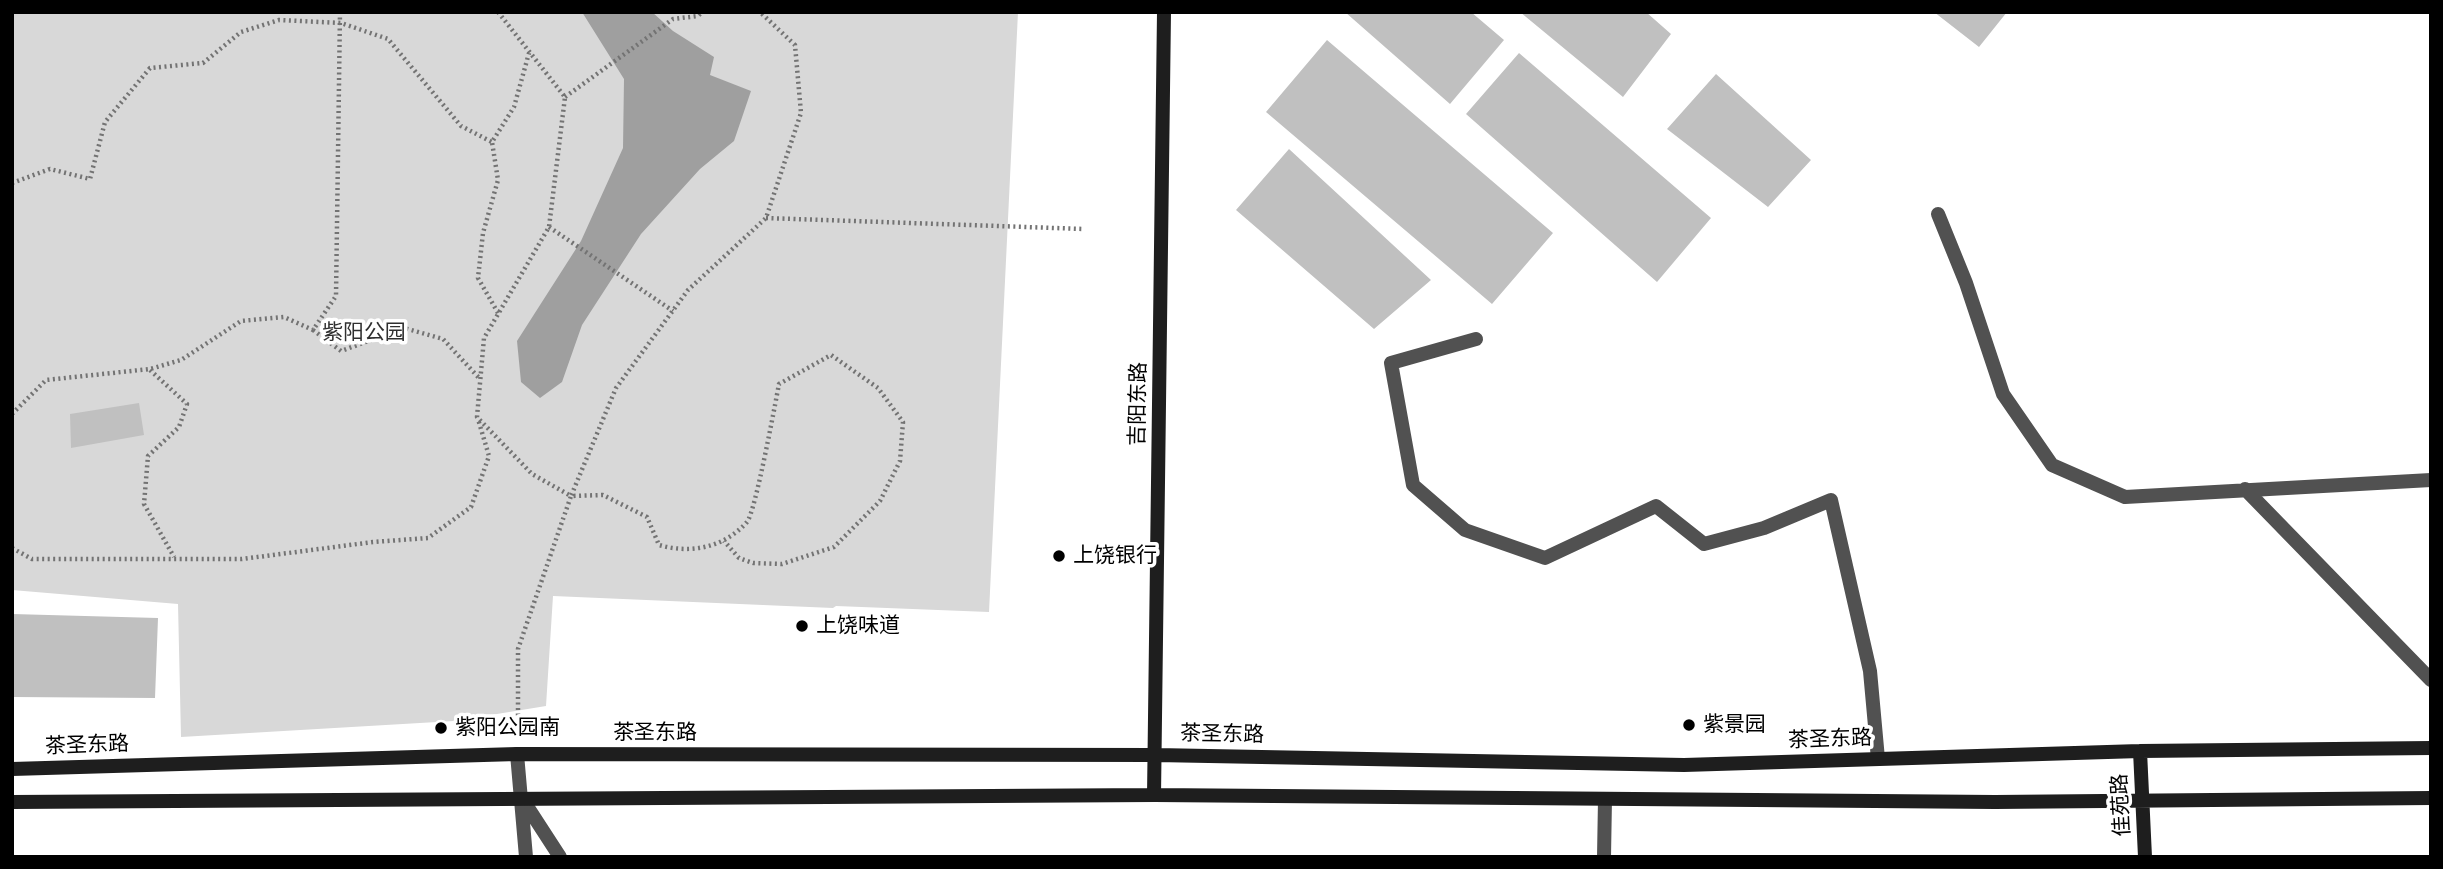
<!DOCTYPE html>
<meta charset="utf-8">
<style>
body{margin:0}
#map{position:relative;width:2443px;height:869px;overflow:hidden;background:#fff;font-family:"Varela Round",sans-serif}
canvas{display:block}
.frame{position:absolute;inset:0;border:14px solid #000;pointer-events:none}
</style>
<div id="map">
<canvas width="2443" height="869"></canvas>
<div class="frame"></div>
</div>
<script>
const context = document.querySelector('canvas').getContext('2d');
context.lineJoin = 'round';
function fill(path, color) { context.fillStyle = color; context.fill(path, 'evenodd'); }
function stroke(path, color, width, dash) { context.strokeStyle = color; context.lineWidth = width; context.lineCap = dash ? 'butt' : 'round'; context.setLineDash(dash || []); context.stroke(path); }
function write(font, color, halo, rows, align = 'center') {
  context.font = font + ' "Varela Round","Noto Sans SC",sans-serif'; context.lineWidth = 7; context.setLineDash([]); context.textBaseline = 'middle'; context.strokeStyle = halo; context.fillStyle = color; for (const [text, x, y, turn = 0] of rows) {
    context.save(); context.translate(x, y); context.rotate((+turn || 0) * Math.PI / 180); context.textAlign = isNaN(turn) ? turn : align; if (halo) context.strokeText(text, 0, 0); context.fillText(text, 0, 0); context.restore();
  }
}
fill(new Path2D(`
 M12,12H1018L989,612L836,606L833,608L553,596L546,706L454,721L181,737L178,604L12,590Z`), '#d8d8d8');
fill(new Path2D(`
 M582,12H652L673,31L714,57L710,75L751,91L734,141L700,169L641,234L582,325L562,382L540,398L521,382L517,341L581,241L623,148L624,79Z`), '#9f9f9f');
fill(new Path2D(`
 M1345,12H1471L1504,40L1450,104Z
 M1520,12H1646L1671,34L1623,97Z
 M1934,12H2007L1979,47Z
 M1327,40L1553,233L1492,304L1266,112Z
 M1519,53L1711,218L1657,282L1466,114Z
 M1716,74L1811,160L1768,207L1667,129Z
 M1289,149L1431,280L1374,329L1236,210Z
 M139,403L144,435L71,448L70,414Z
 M12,614L158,618L155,698L12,697Z`), '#c0c0c0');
stroke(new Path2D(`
 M498,12L565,97L549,227L484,338L477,417L532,474L571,496L616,388L688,290L766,218L801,113L795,45L760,12
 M565,97L673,19L698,16L702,12
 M12,183L50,169L90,179L105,122L150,68L203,63L241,32L279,20L341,23L388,39L461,126L492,142
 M766,218L1084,229
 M549,227L673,311
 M498,313L478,278L483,233L498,180L492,142L514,107L529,53
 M313,330L341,351L404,328L443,339L480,379
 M150,370L187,404L179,427L148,456L144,504L174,557
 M12,414L46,380L150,369L181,360L241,321L284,317L313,330L336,296L340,12
 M12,548L32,559H242L373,542L428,538L471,507L489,456L478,419
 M518,732V649L571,496L603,495L647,517L659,545C690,554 724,548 747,522C755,513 775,405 779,384L831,355L878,388L903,422L900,461L880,501L834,547L782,564L753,563L739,558L724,541`), '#737373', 4.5, [2, 3.5]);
stroke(new Path2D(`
 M1476,339L1391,363L1413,485L1465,530L1545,558L1656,506L1704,544L1764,528L1831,500L1870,671L1878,759`), '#515151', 14);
stroke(new Path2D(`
 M1938,214L1966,283L2003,394L2052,465L2125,497L2431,480
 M2245,489L2431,680
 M517,754L526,857
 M523,800L560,857
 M1604,857L1605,799`), '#515151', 14);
stroke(new Path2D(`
 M2140,751L2145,857
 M12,769L517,754L1156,755L1684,765L2140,751L2431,748
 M1154,795L1164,12
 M12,802L1154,795L1995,802L2431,798`), '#1e1e1e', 14);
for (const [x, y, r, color] of [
 [1059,556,7,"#000"],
 [802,626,7,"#000"],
 [1689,725,7,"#000"],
 [441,728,7,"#000"]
]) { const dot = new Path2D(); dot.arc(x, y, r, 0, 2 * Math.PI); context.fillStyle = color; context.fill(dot); stroke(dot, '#fff', 2.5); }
write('21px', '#2f2f2f', '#fff', [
 ["紫阳公园",364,333]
]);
write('21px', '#000', '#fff', [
 ["吉阳东路",1139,404,-89],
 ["茶圣东路",655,733],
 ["茶圣东路",1222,735,1],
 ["茶圣东路",1830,740,-2],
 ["茶圣东路",87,746,-2],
 ["佳苑路",2122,805,-93]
]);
write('21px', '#000', '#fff', [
 ["上饶银行",1073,556],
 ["上饶味道",816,626],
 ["紫景园",1703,725],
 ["紫阳公园南",455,728]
], 'left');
</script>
